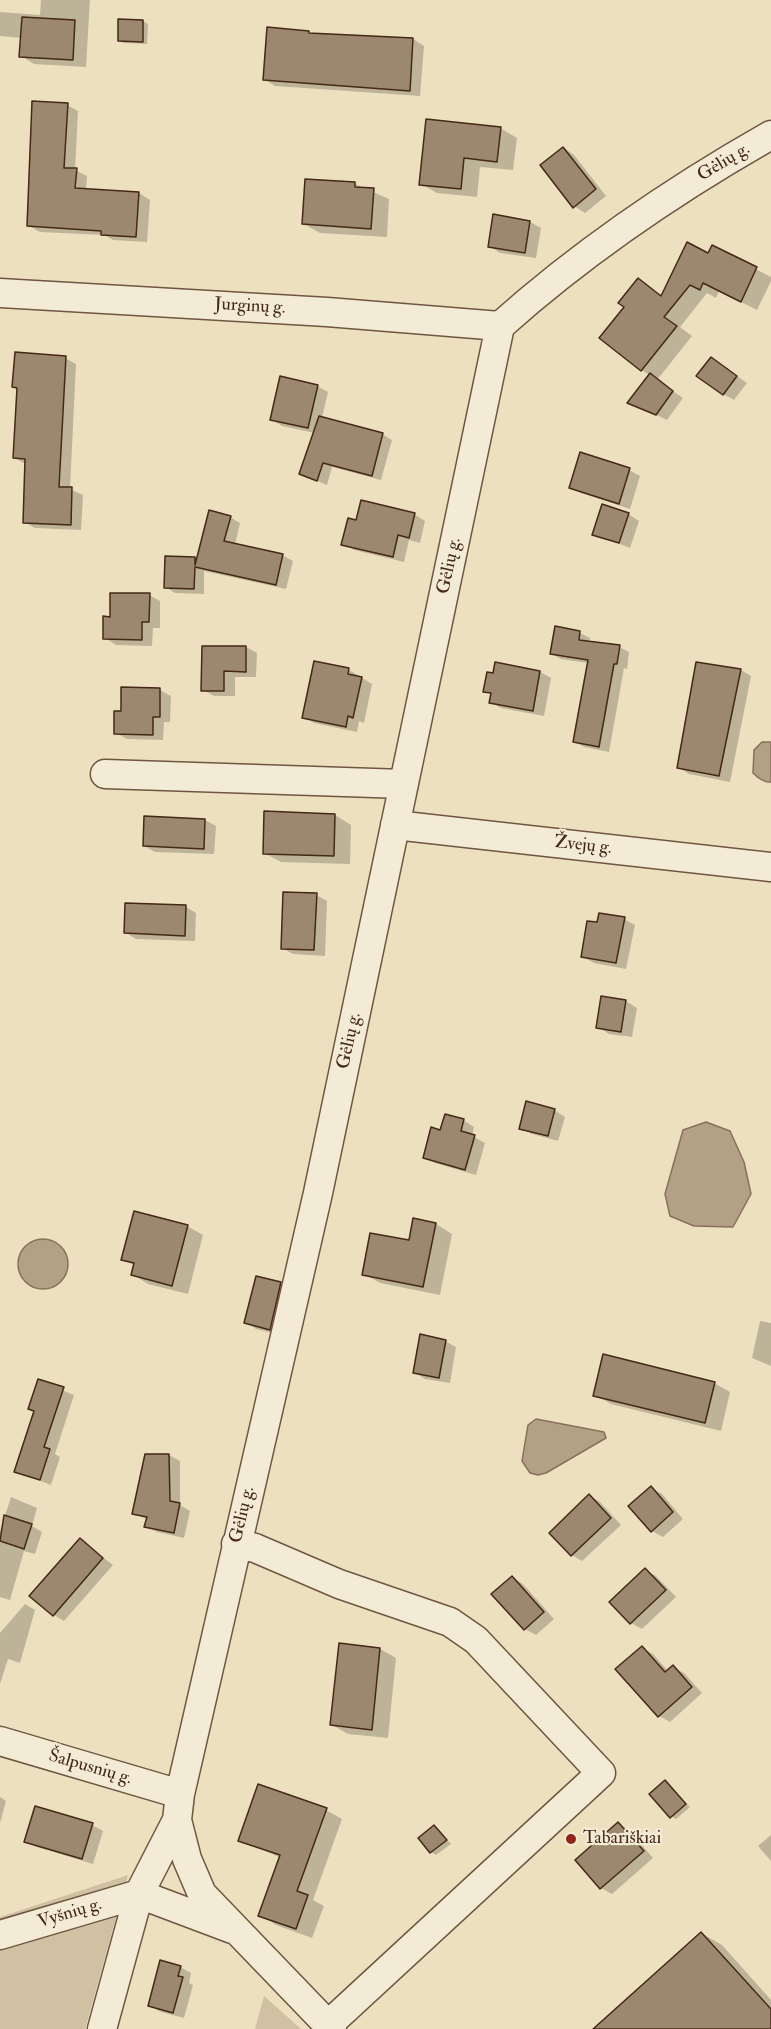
<!DOCTYPE html>
<meta charset="utf-8">
<style>
body{margin:0}
canvas{display:block;background:#ece0be}
</style>
<canvas width="771" height="2029"></canvas>
<script>
const context = document.querySelector('canvas').getContext('2d');
context.lineJoin = 'round';
function fill(path, color) { context.fillStyle = color; context.fill(path, 'evenodd'); }
function stroke(path, color, width, dash) { context.strokeStyle = color; context.lineWidth = width; context.lineCap = dash ? 'butt' : 'round'; context.setLineDash(dash || []); context.stroke(path); }
function write(font, color, halo, rows, align = 'center') {
  context.font = font + ' "IM FELL Double Pica",serif'; context.lineWidth = 4.5; context.setLineDash([]); context.textBaseline = 'middle'; context.strokeStyle = halo; context.fillStyle = color; for (const [text, x, y, turn = 0] of rows) {
    context.save(); context.translate(x, y); context.rotate((+turn || 0) * Math.PI / 180); context.textAlign = isNaN(turn) ? turn : align; if (halo) context.strokeText(text, 0, 0); context.fillText(text, 0, 0); context.restore();
  }
}
fill(new Path2D(`
 M128,1875L85,2029H0V1917Z
 M264,1996L301,2029H255Z`), '#d0c1a2');
const water = new Path2D(`
 M762,742H771V782C764,783 758,778 753,773L754,750Z
 M706,1122L730,1131L744,1162L751,1194L733,1227L694,1226L670,1216L665,1194L683,1130Z
 M18 1264a25 25 0 1 1 50 0a25 25 0 1 1-50 0Z
 M536,1419L604,1432L606,1438L546,1473L538,1475L530,1473L522,1461L528,1425Z`);
fill(water, '#b3a186');
stroke(water, '#87715a', 1.5);
fill(new Path2D(`
 M41,0H90L86,67L34,64L21,56L22,38L0,36V12L40,15Z
 M143,21L148,24L147,44L124,43L119,40Z
 M308,32L312,35L413,39L424,46L420,96L275,86L264,79Z
 M67,105L78,111L75,170L87,176L86,190L139,193L150,200L147,242L113,240L105,235L40,232L29,226Z
 M500,128L517,138L513,170L480,167L477,197L437,193L421,184Z
 M564,148L574,155L606,196L585,213L574,206Z
 M355,184L389,199L387,237L320,233L304,224Z
 M530,222L541,228L536,258L500,253L489,246Z
 M713,247L771,277V281L757,310L719,291L716,298L707,293L680,327L692,336L657,380L683,398L667,420L629,402L650,375L641,370L626,307L638,280L663,296L709,255Z
 M65,358L76,364L70,489L83,495L81,530L35,528L24,522L25,464L15,458L19,389L14,386Z
 M711,358L747,383L734,400L723,394Z
 M317,386L328,392L322,418L382,434L392,440L381,480L332,467L327,485L301,474L315,433L282,426L271,419Z
 M629,470L640,476L630,509L581,493L571,487Z
 M414,514L425,521L420,543L409,540L404,562L354,550L343,544L357,522Z
 M628,514L639,521L630,548L594,534Z
 M230,517L240,523L235,545L282,555L293,561L286,589L204,571V594L175,593L165,587L195,558L197,560Z
 M149,595L160,601V628H153L152,646L116,645L105,638L111,618Z
 M557,628L580,633L590,638L589,643L619,647L629,652L627,669L624,668L609,752L584,747L575,742L588,663L561,659L552,654Z
 M246,647L257,653L256,677H235V696H214L203,690Z
 M496,664L540,672L551,678L544,716L501,708L491,702L492,695L485,691L494,675Z
 M349,670L372,684L364,723L359,721L357,732L314,723L304,717Z
 M741,670L751,676L730,782L689,774L678,767Z
 M123,689L160,690L171,696L170,722H164L163,740L127,739L116,733L122,713Z
 M266,813L335,815L351,825L350,864L281,862L264,853Z
 M205,820L216,826L214,854L155,852L144,846Z
 M316,895L327,901L325,956L293,954L282,948Z
 M186,907L196,913L195,941L136,939L126,933Z
 M624,919L635,925L626,969L594,963L583,957L598,924Z
 M626,1001L637,1008L632,1037L609,1034L598,1027Z
 M554,1110L565,1117L558,1141L532,1134L521,1128Z
 M463,1120L474,1127L472,1136L485,1143L476,1175L435,1163L424,1157L441,1132Z
 M436,1224L452,1234L440,1295L380,1283L364,1274Z
 M187,1226L203,1235L188,1294L148,1284L132,1274L135,1266L123,1259Z
 M280,1283L291,1290L280,1335L256,1329L246,1322Z
 M760,1321L771,1323V1366L752,1358Z
 M445,1341L456,1347L450,1383L425,1379L414,1372Z
 M39,1381L74,1395L55,1454L60,1457L51,1485L16,1471L36,1412Z
 M714,1383L730,1392L721,1431L611,1404L595,1395Z
 M146,1455H169L180,1461V1505L190,1511L184,1538L157,1532L146,1526L148,1520L134,1513Z
 M651,1488L662,1494L683,1519L663,1537L652,1531Z
 M590,1496L600,1502L621,1525L582,1561L572,1555Z
 M11,1497L37,1508L32,1526L42,1532L35,1554L24,1551L10,1600L0,1597V1531Z
 M80,1540L113,1565L64,1621L54,1615Z
 M645,1570L656,1576L676,1597L642,1629L631,1623Z
 M512,1577L523,1584L554,1619L536,1635L525,1629Z
 M25,1604L35,1610L20,1663L8,1659L0,1684V1633Z
 M642,1648L653,1654L668,1671L673,1667L684,1673L702,1693L670,1722L659,1716Z
 M380,1649L396,1658L388,1738L348,1734L332,1725Z
 M665,1782L690,1807L676,1819L671,1816Z
 M0,1797L6,1801L0,1823Z
 M326,1810L342,1819L313,1900L324,1906L312,1938L276,1925L260,1915L281,1858L240,1840Z
 M618,1824L629,1830L653,1858L612,1894L601,1888Z
 M92,1825L103,1831L93,1864L37,1847L26,1841Z
 M435,1827L451,1844L436,1855L431,1852Z
 M771,1835V1861L758,1846Z
 M701,1933L722,1945L771,2000V2029H599Z
 M180,1967L191,1973L189,1983L193,1985L184,2018L161,2012L150,2006Z`), '#0003');
const building = new Path2D(`
 M22,17L75,20L73,60L19,57Z
 M118,19L143,20V42L118,41Z
 M267,27L309,31V33L413,38L410,91L263,80Z
 M32,101L68,103L64,168H77L75,188L139,192L136,237L101,235V231L27,226Z
 M426,119L501,127L497,162L464,158L461,189L419,185Z
 M563,147L596,189L573,208L540,165Z
 M305,179L355,182V187L374,188L371,229L302,224Z
 M493,214L530,221L525,253L488,247Z
 M687,242L708,253L712,245L757,267L741,302L703,283L700,290L690,285L664,317L677,326L641,371L599,338L624,307L618,303L638,278L661,296Z
 M15,352L66,356L59,487H72L71,525L23,523L25,459L13,458L17,388L12,387Z
 M711,357L737,376L723,395L696,376Z
 M650,373L673,391L656,415L627,403Z
 M280,376L318,385L308,428L270,420Z
 M319,416L383,433L372,476L323,463L317,481L299,474Z
 M580,452L630,468L619,504L569,488Z
 M361,500L415,513L409,538L398,535L393,557L341,545L348,518L356,520Z
 M602,504L629,513L619,543L592,535Z
 M209,510L231,516L224,541L283,554L276,585L195,567L194,589L164,588L165,556L195,557V565Z
 M110,593H150L149,622H142V640L103,639V616L110,617Z
 M555,626L580,631L579,640L620,645L617,664H614L599,747L573,742L588,660L550,654Z
 M202,646H246V672L224,671V691H201Z
 M314,661L349,668L348,674L362,677L353,718L348,716L346,727L302,718Z
 M495,662L540,671L533,711L489,703L491,693L483,692L487,672L493,673Z
 M696,662L741,669L719,776L677,768Z
 M121,687L160,688V717H153V735L114,734V711H121Z
 M264,811L335,814L334,856L263,854Z
 M144,816L205,819L204,849L143,846Z
 M283,892L317,893L314,950L281,949Z
 M125,903L186,905L185,936L124,933Z
 M599,913L625,917L616,963L581,957L587,921L597,922Z
 M601,996L626,1000L621,1032L596,1028Z
 M526,1101L555,1109L548,1136L519,1129Z
 M445,1114L464,1119L461,1131L475,1135L465,1170L423,1158L431,1127L440,1130Z
 M134,1211L188,1225L172,1286L131,1275L134,1263L121,1260Z
 M413,1218L436,1223L423,1287L362,1275L370,1233L409,1240Z
 M256,1276L281,1282L270,1330L244,1323Z
 M420,1334L446,1340L439,1378L413,1373Z
 M603,1354L715,1382L705,1423L593,1396Z
 M38,1379L64,1387L44,1447L50,1449L40,1480L14,1472L34,1411L28,1409Z
 M145,1454H169L170,1501L180,1503L174,1533L144,1527L147,1517L132,1514Z
 M651,1486L673,1512L651,1532L628,1506Z
 M589,1494L611,1518L571,1556L549,1533Z
 M4,1515L32,1524L24,1549L0,1541Z
 M80,1538L103,1558L53,1616L29,1596Z
 M645,1568L666,1590L630,1624L609,1602Z
 M512,1576L544,1612L524,1630L491,1594Z
 M339,1643L380,1648L372,1730L330,1725Z
 M642,1646L665,1672L673,1665L692,1687L658,1717L615,1669Z
 M665,1780L686,1804L670,1818L649,1794Z
 M258,1784L327,1808L297,1891L308,1895L296,1929L258,1916L280,1855L238,1841Z
 M35,1806L93,1823L82,1859L24,1842Z
 M618,1822L644,1851L600,1889L575,1860Z
 M434,1825L447,1840L430,1853L418,1838Z
 M701,1932L771,2009V2029H593Z
 M160,1960L181,1966L178,1976L183,1977L173,2013L148,2006Z`);
fill(building, '#9c886e');
stroke(building, '#452818', 1.5);
const minor = new Path2D(`
 M0,293L327,312L500,326
 M105,774L404,784
 M395,825L771,867
 M236,1544L255,1548L339,1584L450,1622L476,1640L601,1773L328,2025
 M0,1741L180,1794
 M0,1935L139,1894L232,1929
 M102,2029L139,1894L177,1820
 M332,2029L202,1894L187,1859L177,1820L180,1794L318,1193L500,326C583,252 674,190 771,135`);
stroke(minor, '#6f5642', 31);
stroke(minor, '#f3ebd5', 28);
for (const [x, y, r, color] of [
 [571,1839,6,"#8f2418"]
]) { const dot = new Path2D(); dot.arc(x, y, r, 0, 2 * Math.PI); context.fillStyle = color; context.fill(dot); stroke(dot, '#f3ebd5', 2); }
write('18px', '#452818', '#f3ebd5', [
 ["Gėlių g.",724,163,-31],
 ["Jurginų g.",250,307,3],
 ["Gėlių g.",450,566,-78],
 ["Žvejų g.",583,846,6],
 ["Gėlių g.",350,1041,-78],
 ["Gėlių g.",243,1515,-77],
 ["Šalpusnių g.",90,1768,16],
 ["Vyšnių g.",70,1914,-17]
]);
write('18px', '#452818', '#f3ebd5', [
 ["Tabariškiai",583,1839]
], 'left');
</script>
